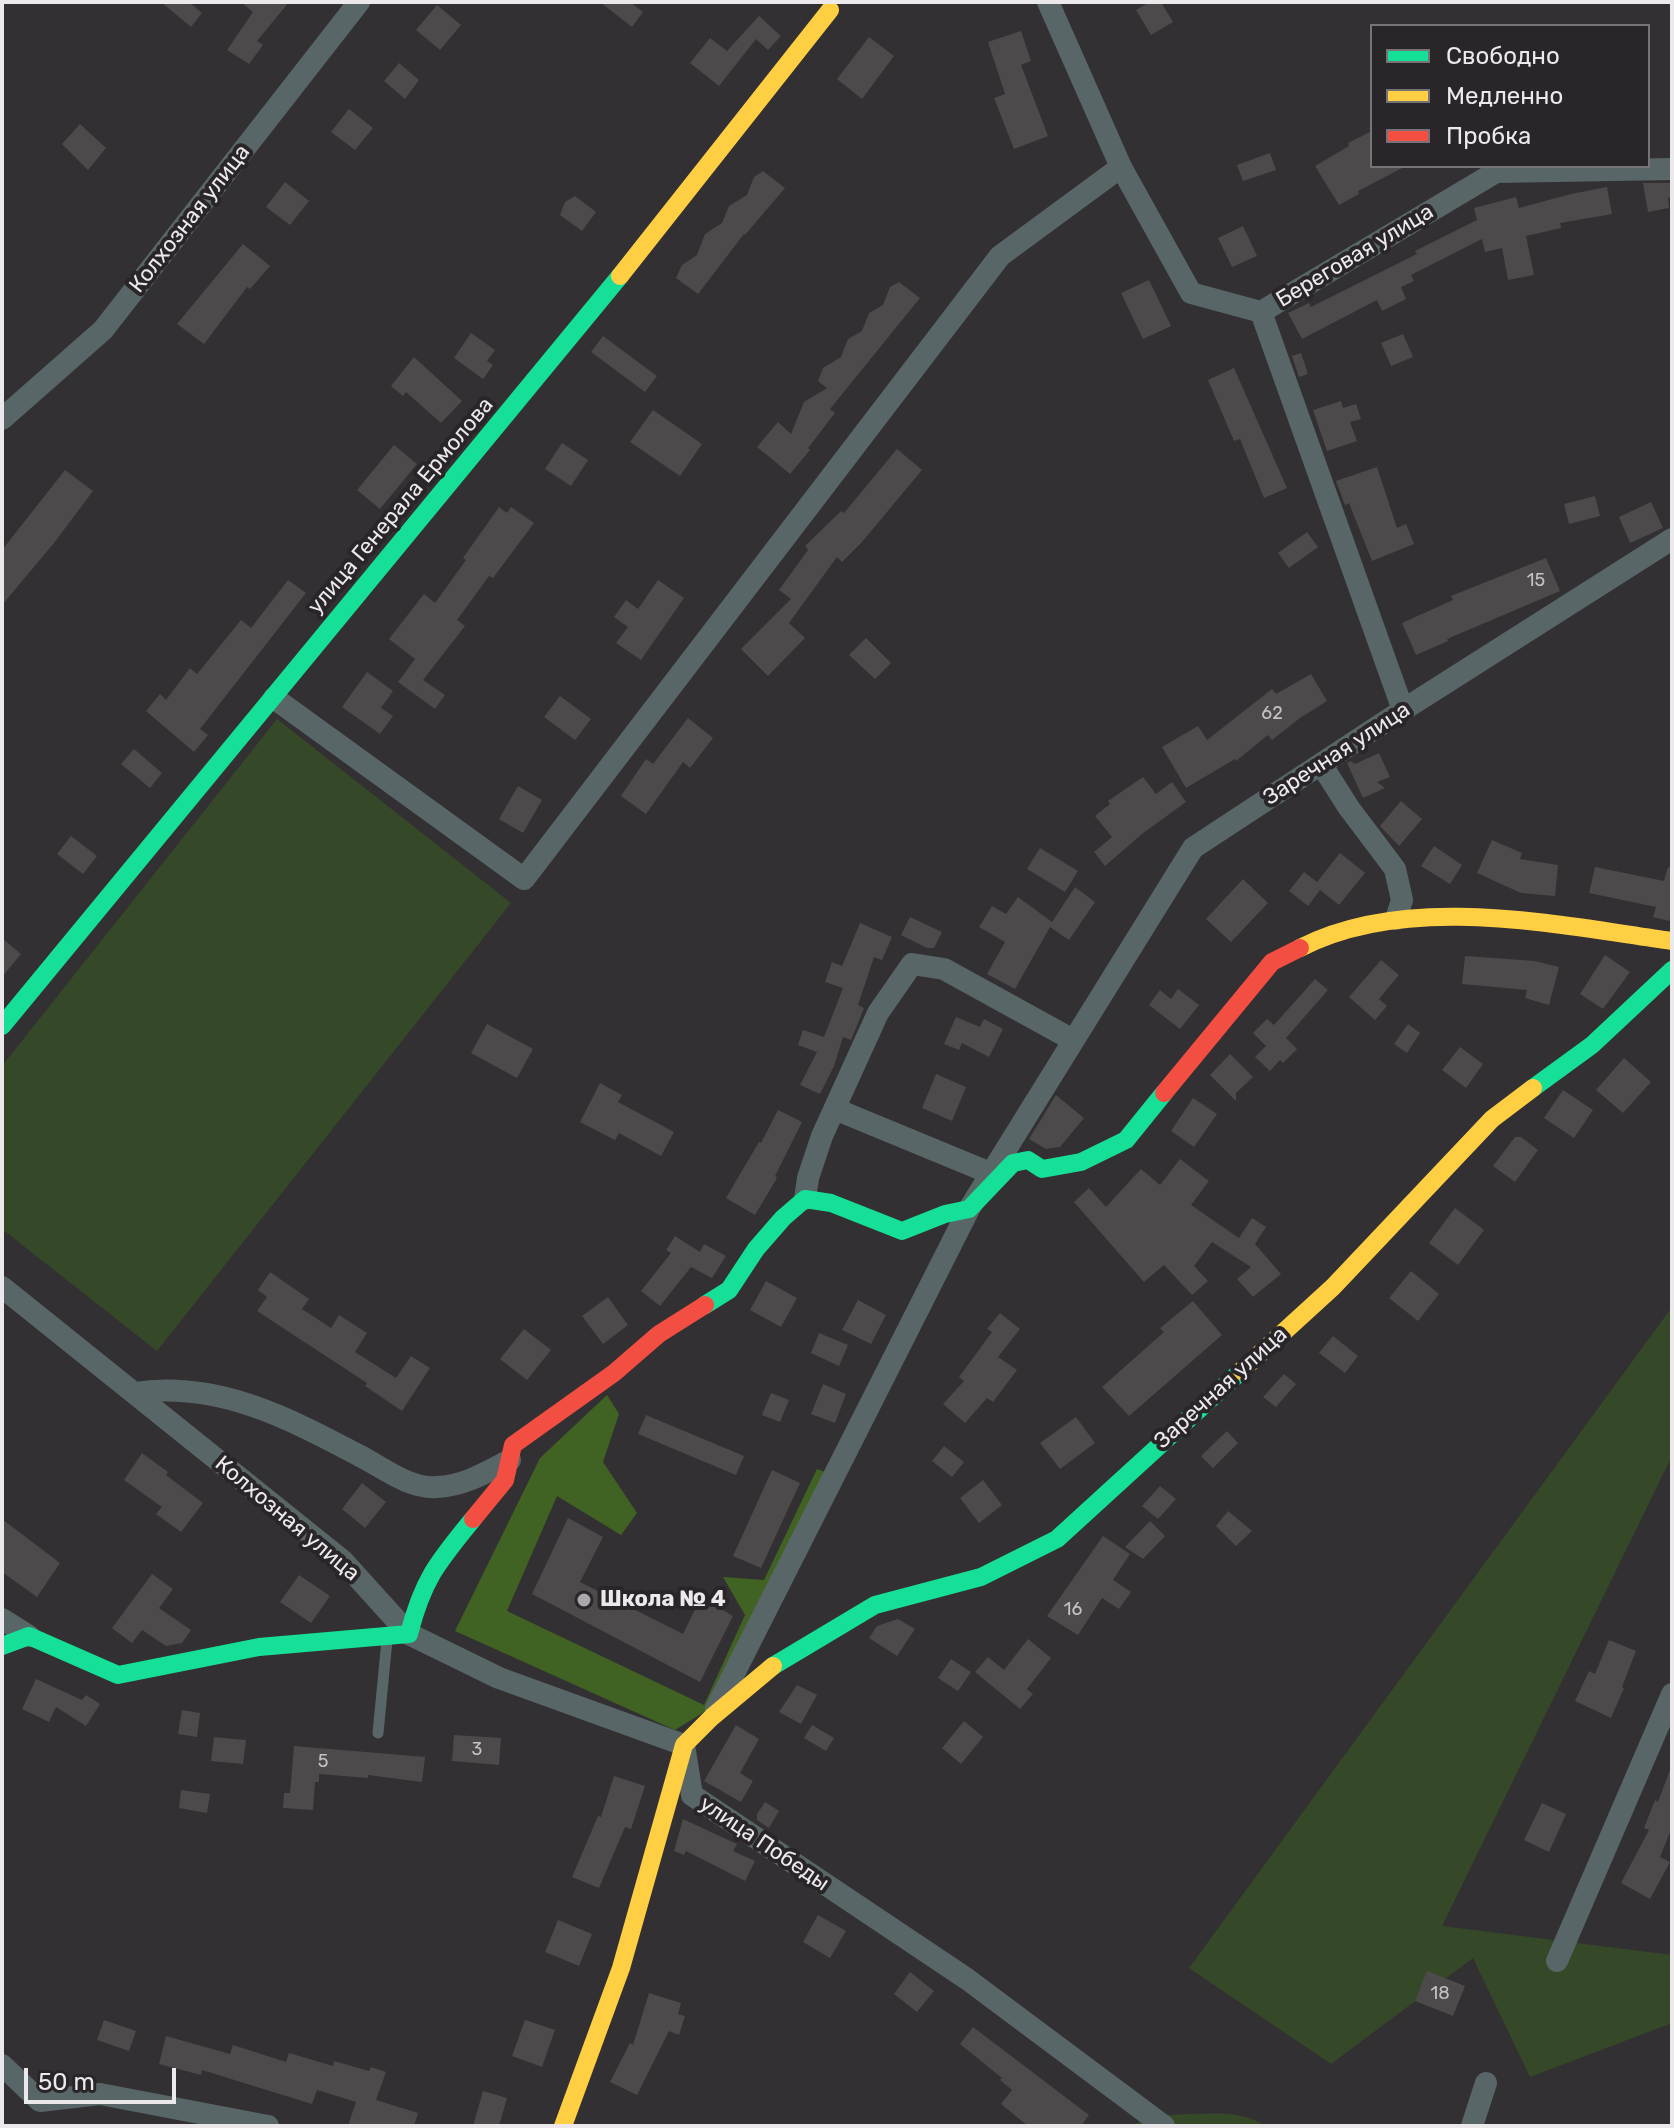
<!DOCTYPE html>
<meta charset="utf-8">
<style>
body{margin:0}
#map{position:relative;width:1674px;height:2128px;overflow:hidden;background:#323032;font-family:Rubik,sans-serif}
canvas{display:block}
.frame{position:absolute;inset:0;border:4px solid #ece9ec;pointer-events:none}
.legend{position:absolute;left:1370px;top:24px;width:280px;height:144px;box-sizing:border-box;background:#292529;border:2px solid #777377;margin:0;padding:10px 14px;list-style:none;font-size:24px;color:#ece9ec}
.legend li{display:flex;align-items:center;gap:16px;height:40px}
.legend b{width:40px;border:2px solid #777377}
.scale{position:absolute;left:24px;top:2068px;width:152px;height:36px;box-sizing:border-box;border:4px solid #ece9ec;border-top:0;padding-left:10px;font-size:24px;line-height:28px;white-space:nowrap;color:#ece9ec;-webkit-text-stroke:6px #292529;paint-order:stroke}
</style>
<div id="map">
<canvas width="1674" height="2128"></canvas>
<div class="frame"></div>
<ul class="legend">
<li><b style="height:10px;background:#16e098"></b>Свободно</li>
<li><b style="height:10px;background:#ffcf43"></b>Медленно</li>
<li><b style="height:10px;background:#f24e42"></b>Пробка</li>
</ul>
<div class="scale">50 m</div>
</div>
<script>
const context = document.querySelector('canvas').getContext('2d');
context.lineJoin = 'round';
function fill(path, color) { context.fillStyle = color; context.fill(path, 'evenodd'); }
function stroke(path, color, width, dash) { context.strokeStyle = color; context.lineWidth = width; context.lineCap = dash ? 'butt' : 'round'; context.setLineDash(dash || []); context.stroke(path); }
function write(font, color, halo, rows, align = 'center') {
  context.font = font + ' Rubik,sans-serif'; context.lineWidth = 8; context.setLineDash([]); context.textBaseline = 'middle'; context.strokeStyle = halo; context.fillStyle = color; for (const [text, x, y, turn = 0] of rows) {
    context.save(); context.translate(x, y); context.rotate((+turn || 0) * Math.PI / 180); context.textAlign = isNaN(turn) ? turn : align; if (halo) context.strokeText(text, 0, 0); context.fillText(text, 0, 0); context.restore();
  }
}
fill(new Path2D(`
 M277,719L511,903L157,1351L2,1229V1066Z
 M1672,1307V1456L1442,1926L1672,1955V2023L1530,2077L1473,1958L1331,2064L1189,1968Z
 M1186,2114C1213,2114 1242,2110 1265,2126H1129L1156,2116Z`), '#354928');
fill(new Path2D(`
 M607,1395L619,1414L603,1462L637,1513L621,1535L557,1496L507,1611L704,1705L745,1615L723,1577L764,1580L817,1469L828,1473L709,1709L675,1730L455,1631L540,1458Z`), '#406323');
fill(new Path2D(`
 M161,2H189L202,13L191,27Z
 M241,2H289L257,41L263,45L249,64L227,50L253,12Z
 M600,2H630L643,12L632,27Z
 M1150,2H1161L1173,22L1151,35L1136,10Z
 M437,5L461,25L440,50L416,30Z
 M759,16L781,36L768,50L756,39L719,86L690,63L710,38L727,51Z
 M1021,31L1031,61L1021,65L1048,136L1014,149L994,98L1005,94L988,42Z
 M869,37L894,56L862,99L837,79Z
 M399,63L419,80L405,99L384,81Z
 M349,109L373,128L355,150L331,132Z
 M80,124L106,148L88,170L62,144Z
 M1372,131V166H1406L1358,191L1359,194L1339,205L1315,166L1349,146L1348,143Z
 M1270,153L1276,170L1243,181L1237,165Z
 M763,171L785,188L745,235L744,234L698,294L676,278L682,265L697,255L705,234L722,223L729,206L747,195L754,177Z
 M285,182L309,201L290,225L266,207Z
 M1643,183H1672V197L1668,198L1669,208L1648,212Z
 M1607,187L1612,214L1560,223L1561,228L1526,236L1534,275L1508,280L1502,248L1485,252L1482,239L1411,275L1414,281L1401,287L1406,299L1382,311L1377,300L1302,339L1288,313L1309,303L1311,307L1417,254L1415,251L1477,220L1474,208L1516,197L1519,208L1571,194Z
 M575,196L596,212L582,231L560,215L565,202Z
 M1243,226L1257,256L1232,267L1218,238Z
 M243,244L270,266L250,289L247,287L204,344L177,324Z
 M1149,280L1171,326L1143,339L1121,293Z
 M899,282L920,298L830,409L835,413L808,448L810,450L790,474L757,447L778,422L791,434L804,402L827,388L818,381L823,368L841,357L848,339L862,331L869,313L883,305L890,287Z
 M471,333L495,350L487,361L493,365L483,379L454,358Z
 M1403,334L1413,357L1391,366L1381,343Z
 M603,336L657,376L645,392L591,352Z
 M1301,353L1308,374L1299,377L1292,356Z
 M414,357L462,401L441,423L406,392L403,396L391,386Z
 M1234,368L1287,488L1264,498L1240,439L1234,441L1208,380Z
 M1341,401L1343,408L1356,404L1361,419L1350,422L1357,441L1327,451L1313,410Z
 M653,410L702,444L680,476L630,442Z
 M562,443L588,460L571,486L545,469Z
 M394,445L417,464L380,509L357,490Z
 M897,449L922,470L862,542L842,562L837,557L789,623L805,638L768,676L741,649L791,599L779,590L808,550L805,546L841,511L844,513Z
 M1377,467L1397,528L1406,524L1414,544L1372,561L1349,503L1345,505L1336,481Z
 M65,470L93,491L54,543L2,605V550Z
 M1595,496L1600,516L1569,524L1564,504Z
 M1651,502L1663,528L1630,543L1619,517Z
 M499,507L507,513L511,507L534,523L493,578L489,576L457,620L465,626L423,680L445,695L435,709L398,682L415,659L389,639L424,594L435,603L466,560L463,558Z
 M1307,532L1318,547L1289,568L1278,553Z
 M1546,558L1560,591L1447,639L1448,641L1416,655L1402,623L1453,600L1451,596Z
 M288,580L306,593L200,729L208,735L194,752L146,711L160,694L166,700L190,668L197,674L241,620L251,628Z
 M658,580L684,598L641,660L616,643L628,627L614,617L626,600L638,609Z
 M866,638L891,663L875,679L849,655Z
 M367,672L393,691L381,708L393,716L380,734L342,707Z
 M1311,674L1327,701L1300,718L1272,740L1268,735L1236,761L1235,759L1186,788L1162,747L1198,726L1207,740L1272,689L1276,694Z
 M560,696L591,719L575,740L544,717Z
 M688,718L713,738L690,768L683,762L646,814L621,796L646,759L653,764Z
 M134,749L162,773L150,788L121,764Z
 M1379,753L1390,777L1377,782L1385,788L1363,798L1347,763L1351,761L1355,764Z
 M1143,777L1156,794L1172,782L1186,802L1142,834L1105,866L1094,852L1112,837L1095,816L1110,804L1108,801Z
 M518,786L542,800L523,833L499,819Z
 M1401,801L1422,819L1399,846L1380,826Z
 M71,836L97,856L83,874L57,854Z
 M1492,840L1522,853L1520,859L1558,865L1555,896L1521,893L1477,873Z
 M1434,846L1462,865L1450,884L1421,866Z
 M1040,848L1078,871L1065,892L1027,869Z
 M1340,853L1365,873L1339,905L1320,890L1308,906L1289,891L1304,872L1317,882Z
 M1595,867L1664,881L1668,867L1672,868V912L1669,921L1653,917L1656,907L1589,893Z
 M1243,879L1268,903L1231,942L1206,919Z
 M1075,887L1095,902L1069,940L1050,927L1015,989L987,974L1005,942L979,927L992,906L1006,914L1018,897L1052,922Z
 M910,917L942,932L934,948H927L901,935Z
 M860,923L892,937L882,960L874,957L858,1005L864,1008L856,1028L851,1040L843,1037L834,1066L820,1094L800,1085L817,1052L798,1045L803,1030L824,1037L843,988L825,982L832,962L842,966Z
 M2,938L21,954L2,977Z
 M1605,955L1630,972L1603,1009L1580,994Z
 M1465,956L1535,961L1559,967L1549,1005L1525,998L1527,990L1462,984Z
 M1381,960L1399,975L1379,999L1387,1006L1375,1020L1349,997Z
 M1315,979L1328,990L1286,1038L1297,1049L1283,1063L1280,1060L1270,1071L1255,1057L1266,1046L1253,1033L1267,1019L1274,1025Z
 M1178,989L1199,1005L1180,1029L1149,1005L1160,990L1171,999Z
 M956,1017L980,1027L984,1019L1003,1029L989,1057L962,1043L959,1050L944,1044Z
 M487,1024L533,1049L517,1078L471,1053Z
 M1408,1024L1420,1033L1407,1053L1394,1044Z
 M1460,1047L1483,1064L1466,1088L1442,1070Z
 M1230,1054L1253,1077L1236,1093V1101L1210,1075Z
 M1624,1058L1651,1082L1623,1113L1596,1090Z
 M936,1074L966,1087L952,1121L922,1108Z
 M600,1083L622,1095L618,1102L674,1132L661,1156L619,1133L615,1140L580,1122Z
 M1563,1090L1593,1110L1574,1138L1544,1118Z
 M1056,1095L1084,1118L1060,1147L1046,1149L1029,1139Z
 M1193,1098L1217,1114L1194,1147L1171,1131Z
 M778,1110L802,1122L775,1176L777,1178L755,1215L726,1198L759,1142L761,1143Z
 M1515,1137H1521L1538,1150L1515,1182L1493,1166Z
 M1180,1159L1209,1181L1191,1205L1239,1238L1252,1218L1266,1227L1255,1244L1281,1274L1253,1297L1237,1279L1251,1267L1212,1242L1194,1266L1208,1281L1192,1295L1164,1265L1144,1282L1074,1202L1089,1188L1106,1207L1141,1169L1160,1185Z
 M1455,1208L1484,1230L1458,1265L1429,1243Z
 M675,1236L700,1252L704,1244L726,1256L712,1278L691,1267L660,1306L641,1291L671,1253L666,1250Z
 M1411,1271L1439,1294L1418,1321L1389,1298Z
 M270,1272L309,1299L302,1309L331,1328L339,1315L367,1333L355,1352L396,1378L411,1356L430,1368L402,1411L365,1386L367,1383L257,1311L267,1297L258,1290Z
 M766,1281L797,1298L781,1327L750,1310Z
 M608,1297L628,1325L603,1344L582,1316Z
 M858,1300L886,1315L871,1344L842,1330Z
 M1193,1301L1222,1335L1129,1416L1102,1387L1164,1332L1160,1328Z
 M1000,1313L1020,1329L998,1357L1017,1370L993,1402L987,1398L965,1423L943,1404L964,1381L959,1377L992,1332L987,1329Z
 M524,1329L551,1350L527,1380L500,1359Z
 M819,1333L848,1345L839,1366L811,1353Z
 M1333,1336L1358,1356L1345,1373L1319,1353Z
 M1284,1374L1296,1384L1276,1407L1263,1397Z
 M823,1384L846,1394L835,1423L811,1414Z
 M771,1393L789,1400L780,1422L762,1415Z
 M646,1415L744,1456L736,1475L638,1434Z
 M1076,1417L1095,1443L1060,1469L1040,1443Z
 M1227,1431L1238,1443L1213,1468L1201,1456Z
 M944,1446L964,1462L952,1477L932,1461Z
 M142,1453L168,1472L166,1475L203,1503L181,1532L156,1514L162,1507L124,1480Z
 M772,1470L800,1483L761,1568L733,1556Z
 M983,1480L1002,1505L979,1523L960,1498Z
 M362,1483L386,1502L365,1528L342,1509Z
 M1160,1486L1176,1499L1158,1519L1142,1506Z
 M1228,1511L1252,1531L1236,1546L1216,1526Z
 M568,1518L603,1537L580,1582L683,1634L701,1597L733,1616L700,1682L532,1594Z
 M2,1519L60,1563L37,1597L2,1572Z
 M1150,1521L1165,1536L1143,1559L1125,1547Z
 M1103,1536L1130,1554L1113,1580L1131,1592L1119,1609L1102,1598L1078,1635L1047,1616Z
 M152,1574L173,1589L159,1608L191,1630L182,1643L166,1646L142,1630L132,1643L112,1628Z
 M299,1575L330,1596L311,1623L280,1602Z
 M898,1619L915,1629L897,1656L869,1638L877,1626Z
 M1028,1639L1051,1658L1027,1689L1033,1694L1020,1709L975,1672L988,1657L1004,1670Z
 M1609,1640L1636,1651L1622,1687L1624,1688L1611,1718L1575,1701L1589,1671L1595,1674Z
 M951,1659L971,1672L958,1691L938,1678Z
 M36,1679L82,1700L86,1695L100,1704L86,1726L56,1707L49,1722L22,1709Z
 M797,1685L817,1695L801,1724L779,1712Z
 M182,1710L200,1713L197,1737L178,1734Z
 M964,1721L983,1737L961,1764L942,1748Z
 M736,1725L759,1739L740,1773L753,1781L741,1802L704,1781Z
 M812,1725L834,1738L826,1751L804,1738Z
 M454,1735L501,1738L499,1765L452,1761Z
 M214,1737L246,1740L243,1764L211,1761Z
 M294,1746L425,1757L422,1782L368,1775V1778L319,1774V1782H315L313,1810L283,1808L284,1793H290Z
 M1670,1770L1672,1827L1660,1857L1670,1862L1650,1899L1621,1883L1649,1830L1644,1828L1655,1800L1658,1802Z
 M614,1776L645,1786L631,1829L625,1827L599,1888L572,1877L598,1816L601,1817Z
 M181,1790L210,1794L207,1813L179,1808Z
 M765,1802L779,1811L769,1828L757,1820V1814Z
 M1542,1803L1566,1814L1549,1852L1524,1840Z
 M683,1819L737,1844L733,1851L755,1861L745,1881L686,1851L684,1855L674,1851Z
 M818,1915L846,1931L830,1958L803,1942Z
 M558,1920L592,1934L579,1966L545,1952Z
 M1427,1971L1465,1986L1453,2016L1415,2001Z
 M910,1972L934,1991L917,2012L894,1994Z
 M649,1993L681,2003L678,2014L685,2016L679,2035L669,2031L637,2095L610,2082L630,2043L633,2045Z
 M104,2020L136,2031L129,2051L97,2040Z
 M525,2020L555,2030L542,2067L512,2056Z
 M973,2027L1089,2115L1081,2126H1028L1001,2104L1012,2090L1000,2080L1002,2078L960,2044Z
 M166,2036L230,2054L233,2045L286,2062L289,2053L333,2066L334,2061L369,2071L371,2067L386,2072L376,2100L418,2113L414,2126H348L356,2102L317,2090L312,2104L202,2070L201,2075L159,2064Z
 M483,2091L507,2098L499,2126H473Z`), '#4c4a4a');
stroke(new Path2D(`
 M378,1733L387,1640`), '#586668', 11);
stroke(new Path2D(`
 M1048,2L1121,167L1191,293L1261,312
 M2,419L103,330L359,2
 M274,698L524,879L1000,256L1121,167
 M1403,710L1261,312L1496,172L1672,169
 M1321,764L1349,808L1395,869L1402,900L1396,919
 M835,1109L990,1173
 M805,1199L808,1178L822,1136L878,1013L912,964L944,969L1073,1040
 M2,1287L342,1560L409,1634L499,1678L684,1745L692,1795L967,1979L1164,2126
 M134,1393C219,1380 292,1420 364,1458C386,1470 411,1489 437,1487C464,1486 487,1472 510,1460
 M2,1619L29,1636
 M716,1709L969,1209L1193,848L1403,710L1672,539
 M1557,1961L1672,1694
 M2,2065L40,2101L100,2094L268,2126
 M1472,2126L1486,2083`), '#586668', 22);
stroke(new Path2D(`
 M2,1026L620,276
 M1533,1088L1592,1045L1672,970
 M705,1305L729,1290L756,1249L783,1218L805,1199L831,1203L902,1231L945,1214L969,1209L1013,1163L1028,1160L1042,1169L1081,1162L1126,1140L1164,1093
 M2,1646L29,1636L118,1675L259,1647L409,1634C423,1579 438,1562 473,1519
 M773,1666L875,1605L981,1577L1057,1539L1241,1371`), '#16e098', 18);
stroke(new Path2D(`
 M620,276L830,10
 M1300,948C1408,892 1557,925 1672,941
 M1241,1371L1333,1287L1492,1119L1533,1088
 M563,2126L621,1968L684,1745L712,1717L773,1666`), '#ffcf43', 18);
stroke(new Path2D(`
 M1164,1093L1272,962L1300,948
 M473,1519L505,1480L513,1445L614,1373L659,1334L705,1305`), '#f24e42', 18);
for (const [x, y, r, color] of [
 [584,1600,8,"#aba8ab"]
]) { const dot = new Path2D(); dot.arc(x, y, r, 0, 2 * Math.PI); context.fillStyle = color; context.fill(dot); stroke(dot, '#292529', 3); }
write('18px', '#c4c1c4', null, [
 ["15",1536,581],
 ["62",1272,714],
 ["16",1073,1610],
 ["3",477,1750],
 ["5",323,1762],
 ["18",1440,1994]
]);
write('22px', '#ece9ec', '#292529', [
 ["Колхозная улица",190,219,-52],
 ["Береговая улица",1355,256,-31],
 ["улица Генерала Ермолова",401,506,-50],
 ["Заречная улица",1337,754,-33],
 ["Заречная улица",1221,1388,-42],
 ["Колхозная улица",287,1519,40],
 ["улица Победы",764,1844,34]
]);
write('bold 22px', '#ece9ec', '#292529', [
 ["Школа № 4",600,1600]
], 'left');
</script>
